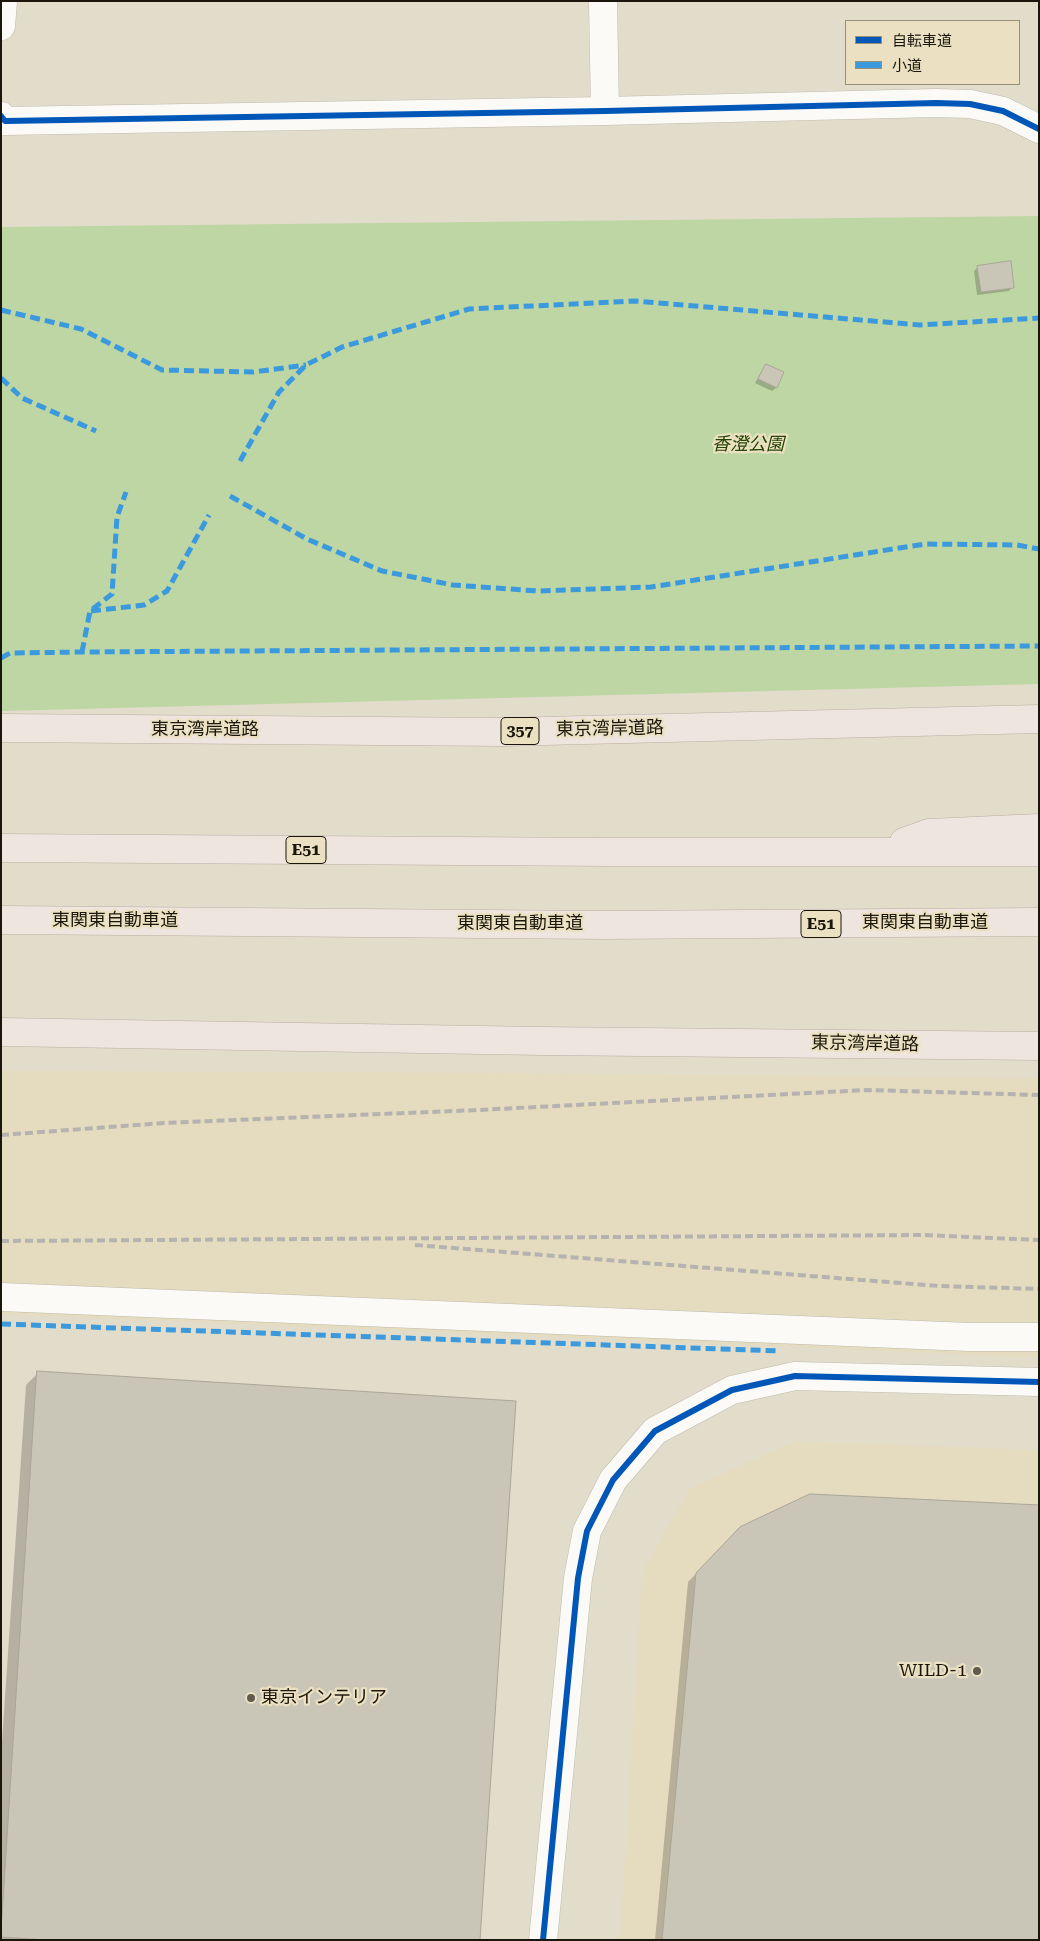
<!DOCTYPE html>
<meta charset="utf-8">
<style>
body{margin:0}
#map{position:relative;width:1040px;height:1941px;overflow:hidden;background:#e2dccb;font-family:"Roboto Serif","Noto Sans JP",serif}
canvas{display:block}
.frame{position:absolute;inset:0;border:2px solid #1a160b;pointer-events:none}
.legend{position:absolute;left:845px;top:20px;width:175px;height:65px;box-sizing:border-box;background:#ebe1c2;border:1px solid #979079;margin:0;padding:6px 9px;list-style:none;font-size:15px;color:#1a160b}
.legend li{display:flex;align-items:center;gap:10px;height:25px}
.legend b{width:25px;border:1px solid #979079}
</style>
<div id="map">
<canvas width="1040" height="1941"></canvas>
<div class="frame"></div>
<ul class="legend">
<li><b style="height:6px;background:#0057b8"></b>自転車道</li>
<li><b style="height:6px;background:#3b9ade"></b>小道</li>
</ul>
</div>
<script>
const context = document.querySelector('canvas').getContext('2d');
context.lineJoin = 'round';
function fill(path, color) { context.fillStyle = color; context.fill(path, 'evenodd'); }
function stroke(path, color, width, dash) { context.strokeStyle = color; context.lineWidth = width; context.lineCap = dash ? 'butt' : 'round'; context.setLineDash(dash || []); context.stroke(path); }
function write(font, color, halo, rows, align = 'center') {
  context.font = font + ' "Roboto Serif","Noto Sans JP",serif'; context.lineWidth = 4.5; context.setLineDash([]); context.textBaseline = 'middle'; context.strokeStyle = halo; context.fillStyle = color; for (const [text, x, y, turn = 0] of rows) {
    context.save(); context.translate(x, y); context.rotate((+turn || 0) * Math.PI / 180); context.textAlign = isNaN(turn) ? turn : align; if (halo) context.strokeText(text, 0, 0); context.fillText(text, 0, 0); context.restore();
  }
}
fill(new Path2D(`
 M1,1071L555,1073L1039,1078V1358L779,1346L1,1314Z
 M795,1441L1039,1450V1940H620L642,1572L689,1489Z`), '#e5dbbe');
fill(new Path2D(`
 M1039,216V684L1,711V227Z`), '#bed6a3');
fill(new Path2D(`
 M978,267L1012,287L1009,291L977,295L974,271Z
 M766,365L776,388L772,391L755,383Z
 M38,1373L479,1940H1V1757L26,1385Z
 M741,1528L1039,1940H655L688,1582Z`), '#0003');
const building = new Path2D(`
 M1011,261L1014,288L981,292L977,266Z
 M766,364L784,372L777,388L758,379Z
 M37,1371L516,1401L480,1940H46L1,1937Z
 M810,1494L1039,1505V1940H662L696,1573L740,1527Z`);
fill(building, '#c9c5b7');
stroke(building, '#aaa698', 1);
const minor = new Path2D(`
 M603,1L605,111
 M1,26L3,1
 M1,116L5,121L605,111L936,103L970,104L1003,111L1039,129
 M1,1297L969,1337H1039
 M543,1940L578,1578L587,1531L613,1480L655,1431L732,1390L795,1376L1039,1382`);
const highway = new Path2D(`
 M1,728L503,732L1039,719
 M904,842L929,833L1039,828
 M1,848L611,852H1039
 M1,920L604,925L1039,922
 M1,1032L541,1041L1039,1046`);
stroke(minor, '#bfbbad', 29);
stroke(highway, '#b9aca1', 29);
stroke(minor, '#fbfaf7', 28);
stroke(highway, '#efe5df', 28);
stroke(new Path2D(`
 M1,1135L164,1123L478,1110L867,1090L1039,1095
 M1,1241L923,1235L1039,1240
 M415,1245L939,1286L1039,1289`), '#b5b3af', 4, [8, 4]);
stroke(new Path2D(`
 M1,310L81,329L162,370L253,372L306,365
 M1,378L22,398L96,431
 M240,461L279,392L306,365L342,347L469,309L635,301L920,325L1039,318
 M230,496L307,539L382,571L453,585L538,591L651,587L925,544L1017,545L1039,549
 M91,611L144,605L167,591L209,515
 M82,652L90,611L112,594L117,517L126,492
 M1,658L10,653L82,652L1039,646
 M1,1324L780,1351`), '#3b9ade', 5, [10, 5]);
stroke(new Path2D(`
 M1,116L5,121L605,111L936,103L970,104L1003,111L1039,129
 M543,1940L578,1578L587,1531L613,1480L655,1431L732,1390L795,1376L1039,1382`), '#0057b8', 6);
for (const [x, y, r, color] of [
 [977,1671,5,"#605b4e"],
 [251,1698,5,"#605b4e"]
]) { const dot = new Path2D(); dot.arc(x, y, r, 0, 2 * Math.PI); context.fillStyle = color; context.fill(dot); stroke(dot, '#ebe1c2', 2); }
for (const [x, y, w] of [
 [520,731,38],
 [306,850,40],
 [821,924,40]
]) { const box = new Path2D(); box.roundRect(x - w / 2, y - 13.5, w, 27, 4); context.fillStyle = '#ebe1c2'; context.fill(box); stroke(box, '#1a160b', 1); }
write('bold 16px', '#1a160b', null, [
 ["357",520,731],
 ["E51",306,850],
 ["E51",821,924]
]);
write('italic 18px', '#234404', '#ebe1c2', [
 ["香澄公園",748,445]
]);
write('18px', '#1a160b', '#ebe1c2', [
 ["東京湾岸道路",610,729,-1],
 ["東京湾岸道路",205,730],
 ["東関東自動車道",115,921],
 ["東関東自動車道",925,923],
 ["東関東自動車道",520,924],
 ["東京湾岸道路",865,1044,1]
]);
write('18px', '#1a160b', '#ebe1c2', [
 ["WILD-1",967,1671],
 ["東京インテリア",261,1698,"left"]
], 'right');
</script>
